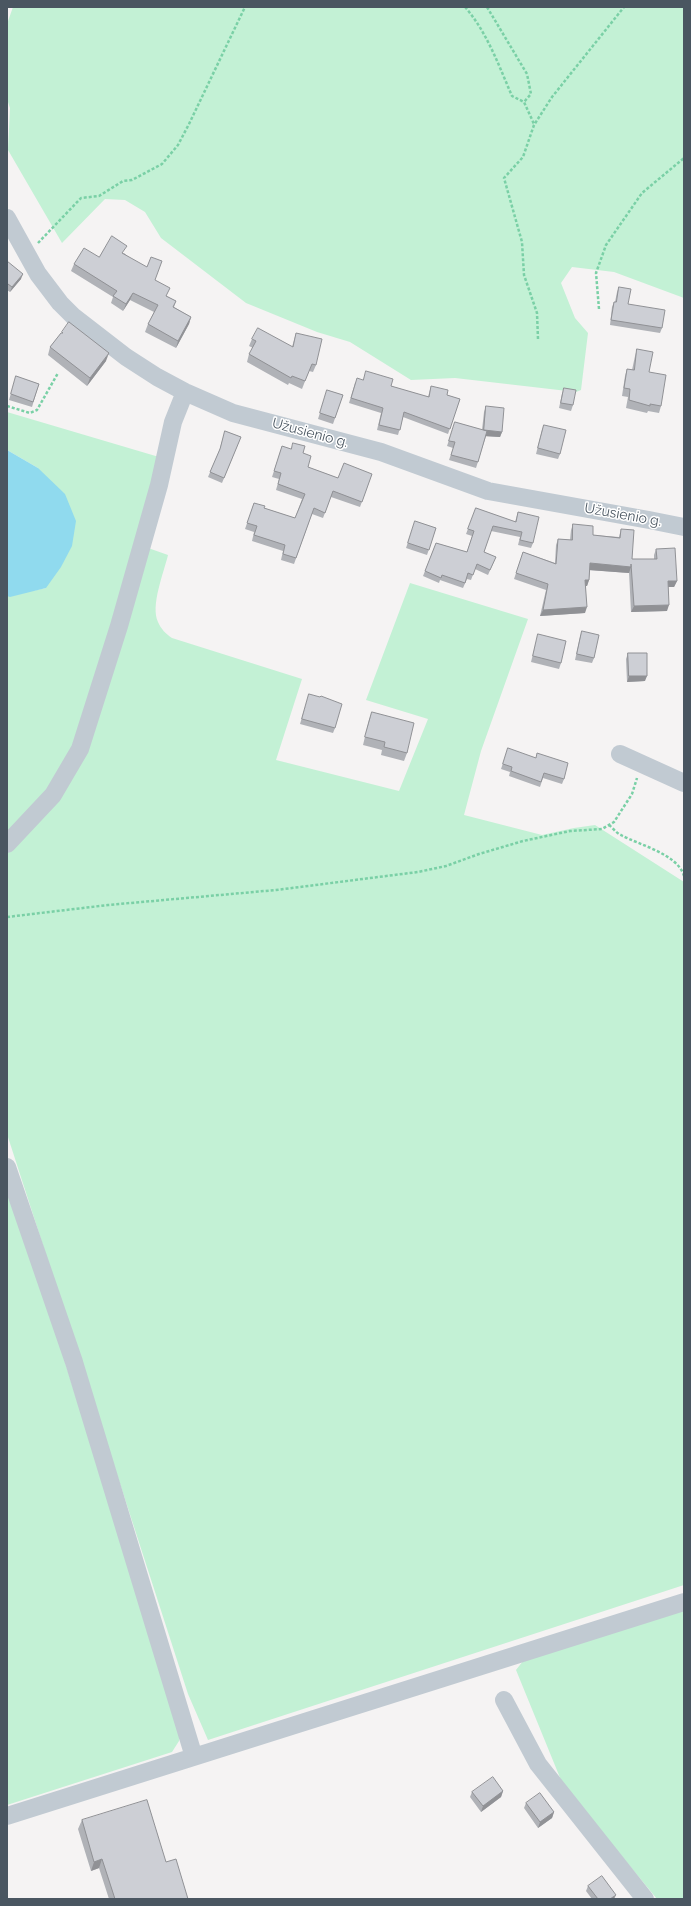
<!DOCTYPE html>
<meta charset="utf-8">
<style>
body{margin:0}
#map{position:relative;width:691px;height:1906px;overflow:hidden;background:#f5f3f3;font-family:Raleway,sans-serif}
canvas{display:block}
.frame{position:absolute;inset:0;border:8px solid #4a5661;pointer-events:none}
</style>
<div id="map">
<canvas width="691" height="1906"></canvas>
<div class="frame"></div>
</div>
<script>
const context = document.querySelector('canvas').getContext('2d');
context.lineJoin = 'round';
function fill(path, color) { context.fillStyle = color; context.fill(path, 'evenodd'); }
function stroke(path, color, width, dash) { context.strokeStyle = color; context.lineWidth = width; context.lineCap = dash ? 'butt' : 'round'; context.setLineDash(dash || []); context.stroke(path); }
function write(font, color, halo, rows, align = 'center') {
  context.font = font + ' Raleway,sans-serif'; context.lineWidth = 3; context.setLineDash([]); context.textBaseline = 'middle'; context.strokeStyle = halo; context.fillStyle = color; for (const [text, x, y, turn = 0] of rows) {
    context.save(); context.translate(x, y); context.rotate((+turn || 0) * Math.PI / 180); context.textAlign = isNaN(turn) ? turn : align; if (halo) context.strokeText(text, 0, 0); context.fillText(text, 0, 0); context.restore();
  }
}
fill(new Path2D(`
 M13,7H684V298L614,272L572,267L561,283L575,318L588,333L581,390L576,392L455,378L411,380L350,342L317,332L246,303L161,238L145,212L125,200L105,199L62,243L8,150L10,108L7,99V24Z
 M7,412L159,457L134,543L168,555C164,572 150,606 158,622C161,629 166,634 172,638L302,679L276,760L399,791L428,719L366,700L410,583L528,619L481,751L464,815L542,835L574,828L595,825L684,882V1585L208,1740L188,1694L7,1134V596L46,588L38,468L7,450Z
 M7,1188L55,1330L179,1727V1741L172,1752L7,1805Z
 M684,1610V1899H657L563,1785L516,1670L523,1661Z`), '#c3f1d5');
fill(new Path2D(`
 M7,450L38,468L65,494L76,521L72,546L61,567L46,588L10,597L7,596Z`), '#90daee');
stroke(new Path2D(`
 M465,7C487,32 499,66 512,96L524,102L534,124
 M487,7L527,74L531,94L524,102
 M38,243L81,198L99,196L123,181L132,180L162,164L178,145L189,124L245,7
 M599,309L596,273L606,245L642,193L684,158
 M538,339L537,313L524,275L522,242L504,178L523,157L534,125L552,97L624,7
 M7,406L30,413L37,410L58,373
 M609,825C613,828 616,833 621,835C639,845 678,854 684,876
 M7,917L108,905L276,890L418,872L446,866L479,854L523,841L570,831L602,829L614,822L632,794L637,778`), '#7ad0a6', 2.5, [3, 2]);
stroke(new Path2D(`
 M7,218L38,274L60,303L73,316L126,357L157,377L185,392L233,413L381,452L488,491L649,520L684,527
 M620,754L684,783
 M7,844L53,795L80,749L119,626L159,485L173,422L185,392
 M7,1167L74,1362L194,1757
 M504,1700L538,1764L645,1899
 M7,1816L684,1602`), '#c1cad2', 18);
fill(new Path2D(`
 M124,253L155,280L167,296L176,301L174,307L191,317L189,324L176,348L145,332L148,324L154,312L130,300L123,311L111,303L113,297L71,271L74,264L99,257Z
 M7,261L21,279L10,292L7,290Z
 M619,287L628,304L662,328L660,333L610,325L612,307L614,302H615L617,292Z
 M62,332L106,361L87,386L48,355L50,347Z
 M296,333L316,365L313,372L309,371L302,389L289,383L288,385L247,362L249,354L253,348L249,346L252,339L292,347Z
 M637,349L661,406L659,413L648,411L647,413L626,408L628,397L622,396L625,376L627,369L632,370L635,356Z
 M16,376L39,384L32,407L9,400Z
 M363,380L391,386L428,397L431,386L447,395L460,399L448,434L403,417L398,435L377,430L381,413L349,403L355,383Z
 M564,388L573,405L571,411L559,408L562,394Z
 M327,390L343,395L333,424L318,419Z
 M486,406L502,432L500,437L486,436L476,468L449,460L453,448L447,446L455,422L482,430L484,412Z
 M544,425L560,454L558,459L536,454L542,430Z
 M225,431L241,437L222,483L208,477L219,451Z
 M282,446L303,453L308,467L338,478L372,474L360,507L331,497L323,518L312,514L294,564L281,560L283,551L252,541L254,532L245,529L254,503L264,508L295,518L302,499L276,490L279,479L272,477Z
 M476,508L515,522L518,512L533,543L531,548L518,545L520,537L491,531L484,552L496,557L488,575L475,569L471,580L467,579L463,588L440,580L439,583L423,576L436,543L467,552L472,536L466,534Z
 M415,521L436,528L427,555L406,548Z
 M573,524L593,535L619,537L621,529L632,559H654V555L656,549L677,581L674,587H668L667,611L631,612L629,572V573L590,570L589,580L587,586H586L585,613L540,616L546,590L514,579L523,552L555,563L556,545L558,539L570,540L571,530Z
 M582,631L594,658L592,663L575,660L580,637Z
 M538,634L561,663L559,669L531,662Z
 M628,653L645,681L627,682L626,659Z
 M309,694L335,728L333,733L300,724Z
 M372,712L407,753L404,761L381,755L382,750L363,745L369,720Z
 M508,748L564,779L562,784L543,778L540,787L509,776L510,772L501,769Z
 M503,1791L501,1797L481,1812L470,1797L472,1792Z
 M526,1803L554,1812L552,1818L538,1828L524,1808Z
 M82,1820L166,1862L188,1899H109L99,1868L91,1871L78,1829Z
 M588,1886L614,1899H592L586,1891Z`), '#b0b2b7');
fill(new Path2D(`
 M23,274L21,279L10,292L12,287Z
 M133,293L130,300L123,311L126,304Z
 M191,317L189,324L176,348L178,341Z
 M109,353L106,361L87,386L90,378Z
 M484,430L502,432L500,437L482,436Z
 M590,563L631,567L629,573L588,570Z
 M585,580H589L587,586H583Z
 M668,581H677L674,587H666Z
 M669,605L667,611L631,612L634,606Z
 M587,607L585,613L540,616L543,610Z
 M629,676H647L645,681L627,682Z
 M503,1791L501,1797L481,1812L483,1806Z
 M554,1812L552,1818L538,1828L540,1822Z
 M102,1859L99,1868L91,1871L94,1862Z
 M616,1895L614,1899H610Z`), '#909195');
const building = new Path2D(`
 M112,236L127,246L122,253L147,267L151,257L162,261L155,280L170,288L166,296L176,301L173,307L191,317L178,341L148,324L158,305L133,293L126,304L113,296L117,291L74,264L84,248L99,257Z
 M7,261L23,274L12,287L8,284L7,286Z
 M619,287L631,289L628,304L665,310L662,328L611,320L614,302H616Z
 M69,322L109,353L90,378L50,347L61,333H63L62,332Z
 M258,328L293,347L296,333L322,339L316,365L312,364L305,381L292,376L291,378L249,354L256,341L252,339Z
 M637,349L653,352L649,372L666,375L661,406L650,404V406L629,400L630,389L624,388L627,369L634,370Z
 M366,371L393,379L391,386L429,397L431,386L448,390L447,395L460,399L450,429L404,412L400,430L379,425L383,408L351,398L357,378L363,380Z
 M16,376L39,384L33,402L11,394Z
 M564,388L576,390L573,405L561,403Z
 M327,390L343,395L335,418L320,413Z
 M486,406L504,408L502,432L484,430Z
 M455,422L487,431L478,462L451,455L455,442L449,441Z
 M544,425L566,430L560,454L538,448Z
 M225,431L241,437L224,478L210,472L220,449Z
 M293,443L305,446L303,453L311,456L308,467L338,478L344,463L372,474L362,502L333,491L325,513L314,508L296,558L283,554L285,545L254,535L257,526L247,523L254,503L265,506L264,508L295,518L305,494L278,484L281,473L274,471L282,446L291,449Z
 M476,508L516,522L518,512L539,517L533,543L520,540L522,532L493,526L484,552L496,557L490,570L477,564L473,575L468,573L465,583L442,575L441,578L425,571L436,543L467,552L474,531L468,529Z
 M415,521L436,528L429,550L408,543Z
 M573,524L593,526V535L620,538L621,529L634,530L632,559H657L656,549L675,548L677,581H668L669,605L634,606L631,564V567L590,563L589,580H585L587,607L543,610L548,584L516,573L523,552L556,564L558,539L572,540Z
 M582,631L599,635L594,658L577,654Z
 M538,634L566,641L561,663L533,656Z
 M628,653H647V676H629Z
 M309,694L320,697L321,696L342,704L335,728L302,719Z
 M372,712L414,723L407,753L384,747L385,742L365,737Z
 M508,748L536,758L537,753L568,763L564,779L544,773L541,782L511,771L512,767L503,764Z
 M493,1777L503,1791L483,1806L472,1792Z
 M540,1793L554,1812L540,1822L526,1803Z
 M147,1800L166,1862L176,1859L188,1899H115L102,1859L94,1862L82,1820Z
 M602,1876L616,1895L610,1899H598L588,1886Z`);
fill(building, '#cdcfd5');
stroke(building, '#909195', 1);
write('14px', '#4a5661', '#fff', [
 ["Užusienio g.",310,433,15],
 ["Užusienio g.",623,515,10]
]);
</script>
